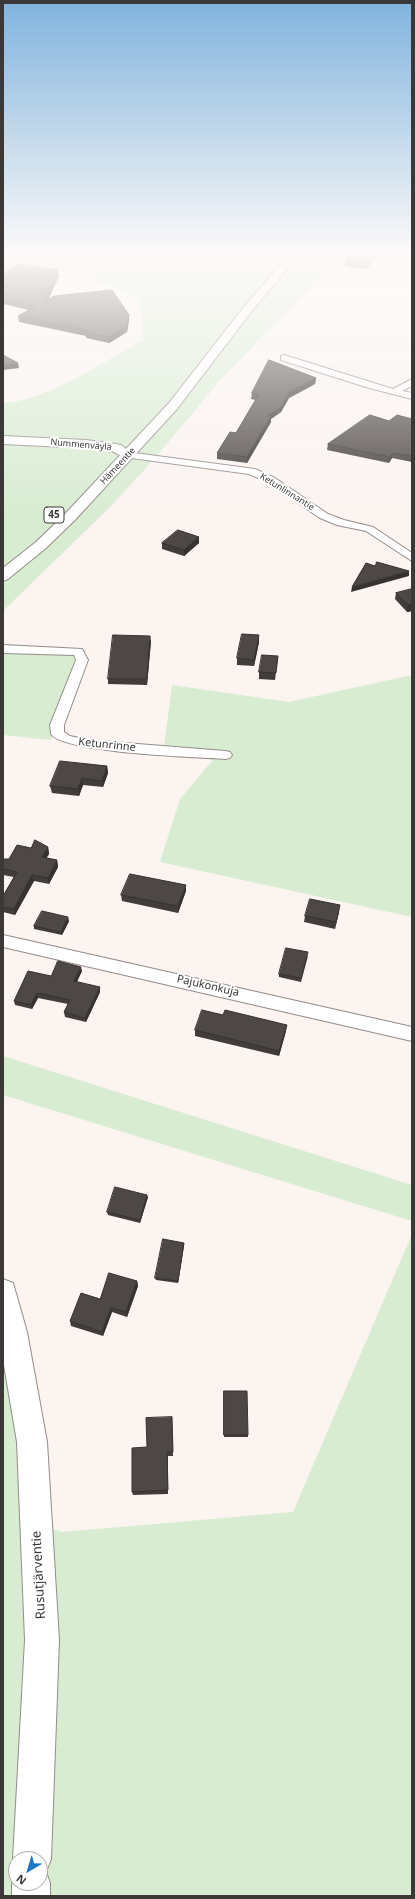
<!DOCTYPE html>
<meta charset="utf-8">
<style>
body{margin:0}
#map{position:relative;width:415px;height:1899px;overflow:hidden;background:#fbf4f1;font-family:"Noto Sans",sans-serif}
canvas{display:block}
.frame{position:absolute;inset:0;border:4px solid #3b3837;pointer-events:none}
.north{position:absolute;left:8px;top:1851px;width:40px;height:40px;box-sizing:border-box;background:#fff;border:1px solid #b1afaf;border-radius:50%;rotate:218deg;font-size:11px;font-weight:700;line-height:16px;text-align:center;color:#3b3837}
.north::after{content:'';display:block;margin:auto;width:14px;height:18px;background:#1c79c6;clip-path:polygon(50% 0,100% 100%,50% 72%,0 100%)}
</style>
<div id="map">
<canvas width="415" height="1899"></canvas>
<div class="frame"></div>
<div class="north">N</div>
</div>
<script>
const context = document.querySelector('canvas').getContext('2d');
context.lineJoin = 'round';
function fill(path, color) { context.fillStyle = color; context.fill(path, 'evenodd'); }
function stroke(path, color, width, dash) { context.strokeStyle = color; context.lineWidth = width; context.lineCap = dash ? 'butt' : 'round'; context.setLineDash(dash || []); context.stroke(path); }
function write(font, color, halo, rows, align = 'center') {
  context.font = font + ' "Noto Sans",sans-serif'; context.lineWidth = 4; context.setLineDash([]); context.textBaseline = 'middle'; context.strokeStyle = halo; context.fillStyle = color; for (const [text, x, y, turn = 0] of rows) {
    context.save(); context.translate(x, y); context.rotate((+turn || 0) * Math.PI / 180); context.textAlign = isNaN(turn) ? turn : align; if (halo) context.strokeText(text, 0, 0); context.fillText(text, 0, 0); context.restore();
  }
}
fill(new Path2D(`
 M339,251L412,261V282L324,270Z`), '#f5ead5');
fill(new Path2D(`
 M3,251H339L314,284L223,377L156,457L110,507L3,611V403C44,402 107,360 143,340L140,299L78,273L36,270L3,271Z
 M3,647L86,650L51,740L3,735Z
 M412,675V917L160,862L180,799L213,760L164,746L172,685L289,702Z
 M3,1056L412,1185V1221L3,1095Z
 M412,1234V1896H3V1272L30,1405L44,1525L62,1532L293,1512ZM16,1859H40V1883H16Z`), '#d8ecd2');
const street = new Path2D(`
 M284,355L393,389L412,379V386L402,391L412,393V399L369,388L281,360V356Z
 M127,452L255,469L275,478L328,514L344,520L373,527L412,553V561L366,531L337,525L320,518L267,482L249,474L124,457L122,455Z
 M3,645L82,649L88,660L64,725V732L70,736L88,740L225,751L230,752L232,755L230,758L225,759C197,757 64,753 51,734L50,725L76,660L74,655L3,653Z
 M3,935L412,1027V1041L3,947Z`);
const secondary = new Path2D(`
 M3,436L86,440L116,444L121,445L134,455L132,458L127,459L112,451L86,448L3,444Z
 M3,1279L13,1283L27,1332L47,1442L59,1640L51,1859L46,1872L50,1883V1896H12V1883L16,1873V1883H40V1859H16V1866L13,1859L25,1640L17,1442L3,1359Z`);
const primary = new Path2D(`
 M292,251H302L251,312L177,409L75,520L46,548L8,579L3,581V568L36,542L65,514L169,403L243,308Z`);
stroke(street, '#938c89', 2);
stroke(secondary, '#938c89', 2);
stroke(primary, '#938c89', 2);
fill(street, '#fff');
fill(secondary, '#fff');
fill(primary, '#fff');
fill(new Path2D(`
 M349,251H381L366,269L345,266L346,254Z
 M58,270L59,276L48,299L129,320L127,332L109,343L86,338V336L19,322L18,316L29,310L3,304V274Z
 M316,378L315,384L289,398L281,412L271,419V422L247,463L217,459V453L236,433L256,400L251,399L252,393Z
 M412,419V462L392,458L389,463L327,450L328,444L389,421Z
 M199,537V543L184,556L162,549V543Z
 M412,589V611L407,612L395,599L396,593Z
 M259,635V642L254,666L237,665V658Z
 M151,641L147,685L108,684V679Z
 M278,656L275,680L259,679V672Z
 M107,766L108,773L103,787L83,785L79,796L52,793L50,786Z
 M48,847L49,854L46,858L57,860L58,867L49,884L34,881L15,915L3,912V896L14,877L3,875V859H9L31,848Z
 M186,891L178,913L122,901L121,895Z
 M339,912L335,929L304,922L305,916Z
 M69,921L62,935L34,929V926Z
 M308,956L301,982L279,977V974Z
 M82,971L77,982L100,992L86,1022L65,1017L64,1012L68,1004L38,998L32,1009L15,1005L14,1001L51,976Z
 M195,1030L286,1031L279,1056L195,1036Z
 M148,1197L140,1223L108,1215L107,1212Z
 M184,1245L178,1283L156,1280L155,1278Z
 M137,1281L138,1286L127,1317L112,1312L103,1336L71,1326L70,1321L100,1299Z
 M224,1391L248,1435V1437H224Z
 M172,1417L173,1456H168V1494L133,1495L132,1492L147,1447Z`), '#423d3b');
fill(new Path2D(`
 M376,251H381L366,269L367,262Z
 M58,270L59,276L45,307L44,302Z
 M129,315V320L127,332L109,343L108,337Z
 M18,363L19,368L3,370V365Z
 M316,378L315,384L289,398L281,412L271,419V422L247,463V457L267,416L289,392Z
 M393,453L392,458L389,463L390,457Z
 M199,537V543L184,556V550Z
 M409,571V576L351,592L352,587Z
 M408,605H412V611L407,612Z
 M259,635V642L254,666V660Z
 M150,636L151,641L147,685V679Z
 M107,766L108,773L103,787L102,781Z
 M82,778L83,785L79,796L78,789Z
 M48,847L49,854L43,864L42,857Z
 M57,860L58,867L49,884L48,878Z
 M32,875L34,881L15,915L14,909Z
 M186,885V891L178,913V906Z
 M340,905L339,912L335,929L336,922Z
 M68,917L69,921L62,935L61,932Z
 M81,967L82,971L75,985L74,981Z
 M100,987V992L86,1022L85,1018Z
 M37,993L38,998L32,1009L31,1005Z
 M287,1025L286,1031L279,1056V1051Z
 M147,1195L148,1197L140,1223V1220Z
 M184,1243V1245L178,1283V1281Z
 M137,1281L138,1286L127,1317L126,1312Z
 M111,1308L112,1312L103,1336L102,1332Z`), '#363230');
const building = new Path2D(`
 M349,251H376L367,262L346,259L351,255L346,254Z
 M20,264L58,270L44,302L54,296L112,290L129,315L127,326L108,337L86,332L88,330L18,316L36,306L3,298V274Z
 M3,355L18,363L3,365Z
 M269,360L316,378L289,392L282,406L267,416H271L247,457L217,453L230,432L236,433L259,394L252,393Z
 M370,415L389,421L397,415L412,419V456L393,453L390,457L328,444Z
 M178,530L199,537L184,550L162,543Z
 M377,562L409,571L352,587L366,563L375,566Z
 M412,589V605H408L396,593Z
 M242,634L259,635L254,660L237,658Z
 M113,635L150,636L147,679H108Z
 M262,655L278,656L276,673L259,672Z
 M60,761L107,766L102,781L82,778L78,789L50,786Z
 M35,840L48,847L42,857L57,860L48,878L32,875L14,909L3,907V896L17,872L3,869V859H9L17,845L31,848Z
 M130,874L186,885L178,906L121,895Z
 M310,899L340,905L336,922L305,916Z
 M42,911L68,917L61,932L34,926Z
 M286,948L308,952L301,978L279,974Z
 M58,961L81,967L74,981L100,987L85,1018L64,1012L70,1000L37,993L31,1005L14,1001L28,971L51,976Z
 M202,1010L223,1015L225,1010L287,1025L279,1051L195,1030Z
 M115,1187L147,1195L140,1220L107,1212Z
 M163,1239L184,1243L178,1281L155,1278Z
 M109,1273L137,1281L126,1312L111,1308L102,1332L70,1321L81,1293L100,1299Z
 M224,1391H247L248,1435H224Z
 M172,1417L173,1452H167L168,1490L132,1492V1448L147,1447L146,1418Z`);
fill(building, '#4d4745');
stroke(building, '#363230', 1);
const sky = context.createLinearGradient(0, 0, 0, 517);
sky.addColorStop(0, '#80b3dd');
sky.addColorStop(0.49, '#fdfaf9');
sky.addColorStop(1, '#fdfaf900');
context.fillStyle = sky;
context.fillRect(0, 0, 415, 517);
write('9px', '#3b3837', '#fff', [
 ["Nummenväylä",81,445,5],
 ["Hämeentie",118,466,-47],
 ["Ketunlinnantie",287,492,32]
]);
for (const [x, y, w] of [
 [54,515,20]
]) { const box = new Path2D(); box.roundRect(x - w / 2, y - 8, w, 16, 3); context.fillStyle = '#fff'; context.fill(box); stroke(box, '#3b3837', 1); }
write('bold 10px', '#3b3837', null, [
 ["45",54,515]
]);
write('11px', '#3b3837', '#fff', [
 ["Ketunrinne",107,745,6],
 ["Pajukonkuja",208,986,13]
]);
write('13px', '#3b3837', '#fff', [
 ["Rusutjärventie",39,1575,-93]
]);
</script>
